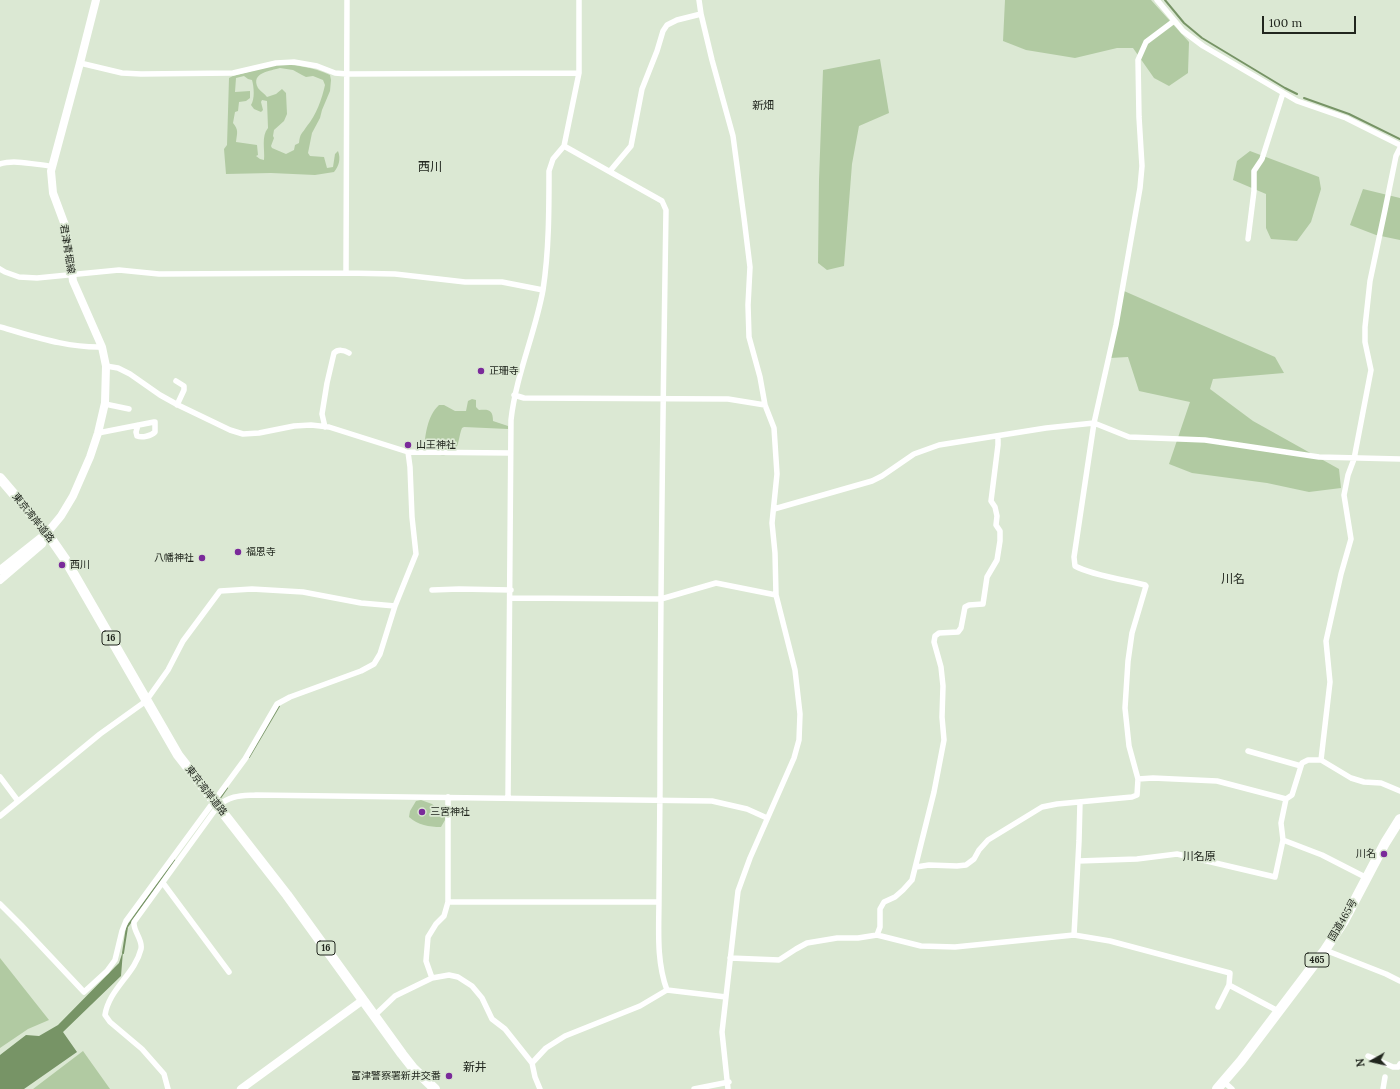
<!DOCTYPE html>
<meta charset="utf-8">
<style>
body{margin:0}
#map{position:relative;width:1400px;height:1089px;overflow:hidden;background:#dbe8d3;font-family:Lora,serif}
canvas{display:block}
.north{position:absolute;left:1352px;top:1041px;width:40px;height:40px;-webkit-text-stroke:3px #dbe8d3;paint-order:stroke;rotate:262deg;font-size:11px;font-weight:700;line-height:16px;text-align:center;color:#21261e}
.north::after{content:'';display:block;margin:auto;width:14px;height:18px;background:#21261e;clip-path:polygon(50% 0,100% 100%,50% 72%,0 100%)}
.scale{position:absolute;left:1262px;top:16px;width:94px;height:18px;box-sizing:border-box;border:2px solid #21261e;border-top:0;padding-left:5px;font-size:12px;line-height:14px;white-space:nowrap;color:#21261e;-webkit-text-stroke:3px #dbe8d3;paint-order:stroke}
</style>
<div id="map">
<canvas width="1400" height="1089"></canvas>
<div class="north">N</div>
<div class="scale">100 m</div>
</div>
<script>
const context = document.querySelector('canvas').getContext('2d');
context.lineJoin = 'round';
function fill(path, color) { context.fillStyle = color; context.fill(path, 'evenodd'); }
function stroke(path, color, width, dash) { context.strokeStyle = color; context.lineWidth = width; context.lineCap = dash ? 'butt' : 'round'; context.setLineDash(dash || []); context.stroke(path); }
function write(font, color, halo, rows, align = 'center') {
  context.font = font + ' Lora,"Noto Sans JP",serif'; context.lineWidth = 3.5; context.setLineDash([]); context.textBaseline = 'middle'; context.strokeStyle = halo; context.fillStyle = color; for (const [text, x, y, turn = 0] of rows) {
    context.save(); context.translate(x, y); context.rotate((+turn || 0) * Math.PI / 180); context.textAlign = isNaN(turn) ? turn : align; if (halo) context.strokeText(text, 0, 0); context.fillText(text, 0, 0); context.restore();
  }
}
fill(new Path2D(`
 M1005,0H1151L1189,42L1188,73L1169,86L1154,78L1133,48H1117L1075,58L1026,50L1003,41Z
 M880,59L889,113L859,126L852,164L844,266L827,270L818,263L819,180L823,70Z
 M278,64C296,65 313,67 330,75L331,80L330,91L322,110L320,118L312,133L308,153L310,156L324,157L327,168L333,167L335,154L338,151C341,159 339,166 334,172L315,175L271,173L226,174L224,149L227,145L229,78L233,76ZM280,68L293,70L302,75L306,77L313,76L323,80L325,85C322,99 316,115 307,126C302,134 300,133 299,143L295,145L294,150L286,154L272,148L271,146L274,138L273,136L274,130L284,121L287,114L286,93L282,89L276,94L267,97C265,94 260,91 258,88C250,72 271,71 280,68ZM244,76L248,79L252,80C254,87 255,99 251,105L254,109L261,112L263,110L261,102L262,100L267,101L268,128C261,136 265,150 264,160L260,159L256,156L258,155L257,145L236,142C237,133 239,130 233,123L235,112L238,111L239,102L246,101L250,98V91L235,92L236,78Z
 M1250,151L1319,177L1321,189L1311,222L1297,241L1271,239L1266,228V194L1233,180L1237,161Z
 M1363,189L1400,198V240L1376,235L1350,225Z
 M1124,291L1275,357L1284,373L1213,379L1210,389L1253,421L1339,469L1341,488L1309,492L1267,483L1192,473L1169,464L1190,402L1139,391L1128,357L1110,358Z
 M472,399L476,400V407L479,410C489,409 493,410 493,421L508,426V429L464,427L462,428C459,435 459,445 455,450C447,459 434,454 424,452C425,436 427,416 439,405H444L455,411H466L468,401Z
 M421,800L432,804L445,816V820L441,827C429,827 418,825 409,817L410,811L416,801Z
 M0,958L49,1020L28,1029L0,1048Z
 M83,1051L110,1089H33Z`), '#b1caa2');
fill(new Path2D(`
 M123,951L121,976L63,1032L77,1052L24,1089H0V1055L26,1035L39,1036L58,1025L115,967L119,963Z`), '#779466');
stroke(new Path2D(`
 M1165,0L1184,23L1202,38L1285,88L1297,94
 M1304,98L1349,114L1400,139
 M249,757L279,706
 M218,801L227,788
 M123,953L127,927L174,860`), '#779466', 2);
stroke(new Path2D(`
 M699,0L701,14L712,60L733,136L744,218L750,267L748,305L749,337L760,377L765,405L774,428L777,474L772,523L775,553L776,595L795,670L800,714L799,740L794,758L750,858L738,891L722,1032L728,1089
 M1157,0L1183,31L1203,46L1297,101L1346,118L1400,145
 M80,63L122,73L141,74L233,73L276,63L294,62L317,66L335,73L347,74L579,73
 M564,146L662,201L666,210C663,403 660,595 660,787C660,824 659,860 659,897C659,928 656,961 667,990
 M0,164C14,159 37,165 51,166
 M610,171L631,146L642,89L657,51L663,31L667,25L677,20L701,14
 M1248,239L1254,191V171L1262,159L1283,93
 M0,269L5,272L19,277L37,278L119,270L159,274L346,273L395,274L465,282H502L543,290
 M346,273L347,0
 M0,327C33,336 67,348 102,347
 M106,366L118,368L130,374L160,395L178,405L230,430L243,434L259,433L294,426L311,425L329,427L408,452L510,453
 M176,381L184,386V390L177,405
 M514,395L524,398L728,399L765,405
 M105,404L129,409
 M325,427L322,414L327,383L334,353C338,349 344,350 349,353
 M98,433L154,422H155V432C151,436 142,438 137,436L136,432L138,425
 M774,509L872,481L882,476L914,454L939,445L1046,428L1094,423L1129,437L1205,440L1319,457L1400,459
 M432,590L459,589L511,590
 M511,598L661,599L716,583L776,595
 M1248,751L1301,766
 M1321,760L1330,682L1326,641L1341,574L1351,539L1344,495L1348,475L1354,459L1371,370L1365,342V327L1370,281L1385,210L1396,156L1400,148
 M0,777L18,801
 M1138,779L1153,778L1217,781L1286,799L1292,795L1302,763L1308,760H1321L1351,778L1364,782L1381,783L1400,791
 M508,798L511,420C516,375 535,334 543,290C549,251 549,210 549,171L553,159L564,146L579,73V0
 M0,816L100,734L146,701L168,670L183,641L220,591L252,589L303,592L361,603L395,606
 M1283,840L1322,855L1367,878
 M1078,861L1137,859L1177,854L1275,877L1283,840L1281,823L1286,799
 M916,867L929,865L957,866L966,865L974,859L979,850L988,840L1042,807L1057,804L1132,797L1137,795L1138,779L1129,746L1125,708L1128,661L1132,633L1146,586L1145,585C1125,580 1091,575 1075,566L1074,557L1094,423L1116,325L1140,188L1142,166L1139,117L1138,60L1146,42L1174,21
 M163,883L229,972
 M448,902H659
 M0,904L21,925L84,992L107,971L115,960L122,931L126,921L245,759L277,704L290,697L361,671L374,664L380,654L395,606L416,554L412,517L410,467L408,452
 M877,935L880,927V909L884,902L895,897L903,890L912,880L934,792L944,740L942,717L943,686L941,667L934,642L935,636L939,633L958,632L961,628L965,607L969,605L983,604L987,577L997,560L1000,541V531L996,525L997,516L995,507L991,501L998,445V436
 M1074,935L1079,841L1080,802
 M1325,950L1386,974L1400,981
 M730,958L779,960L796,949L807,943L837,938H858L877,935L921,946L955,947L1074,935L1110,941L1230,973L1229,985L1278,1011
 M432,978L426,961L428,937L436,924L444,916L448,902V797
 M1218,1007L1229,985
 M374,1016L395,996L432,978L449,975L458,977L472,986L482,998L492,1019L505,1029L532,1063L535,1077L540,1089
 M1368,1056L1393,1067H1398L1400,1064
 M532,1063L546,1048L565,1036L640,1006L667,990L726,997
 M1223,1081L1232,1089
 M168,1089L164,1074L142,1049L110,1022L105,1015C109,989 135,974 141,949C143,939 133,932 134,922L218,806C231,795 240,796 256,795L712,801L747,809L767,818
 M694,1089L729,1082
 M1383,1089L1385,1077`), '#fff', 5.5);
stroke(new Path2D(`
 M47,533L61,516L73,496L90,457L98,433L105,403L106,366L102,347L73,281L66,228L53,193L51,171L80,63L96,0
 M0,570L47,533L42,544L0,580
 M241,1089L363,1000`), '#fff', 8);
stroke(new Path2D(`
 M0,478L47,533L65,559L178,755L287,895L402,1054L413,1068L435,1089
 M1217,1089L1241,1061L1325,950L1344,921L1385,843L1400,819`), '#fff', 10);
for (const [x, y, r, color] of [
 [481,371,4,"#7a2a9a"],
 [408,445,4,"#7a2a9a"],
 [238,552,4,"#7a2a9a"],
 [202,558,4,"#7a2a9a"],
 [62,565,4,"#7a2a9a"],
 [422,812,4,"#7a2a9a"],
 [1384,854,4,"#7a2a9a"],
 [449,1076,4,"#7a2a9a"]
]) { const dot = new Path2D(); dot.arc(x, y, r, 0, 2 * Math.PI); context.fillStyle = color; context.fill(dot); stroke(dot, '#dbe8d3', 1.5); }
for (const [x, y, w] of [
 [111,638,18],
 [326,948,18],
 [1317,960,24]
]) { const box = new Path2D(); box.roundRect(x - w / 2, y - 7, w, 14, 3); context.fillStyle = '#dbe8d3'; context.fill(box); stroke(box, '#21261e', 1); }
write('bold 9px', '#21261e', null, [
 ["16",111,638],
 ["16",326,948],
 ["465",1317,960]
]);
write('10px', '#21261e', '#dbe8d3', [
 ["君津青堀線",67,249,81],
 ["東京湾岸道路",33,518,51],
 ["東京湾岸道路",206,791,52],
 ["国道465号",1343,920,-60]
]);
write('10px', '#21261e', '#dbe8d3', [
 ["正珊寺",489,371],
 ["山王神社",416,445],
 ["福恩寺",246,552],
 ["八幡神社",194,558,"right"],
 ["西川",70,565],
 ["三宮神社",430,812],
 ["川名",1376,854,"right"],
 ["富津警察署新井交番",441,1076,"right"]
], 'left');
write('11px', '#21261e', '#dbe8d3', [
 ["新畑",763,106],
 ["川名原",1199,857]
]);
write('12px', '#21261e', '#dbe8d3', [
 ["西川",430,168],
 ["川名",1233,580],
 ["新井",475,1068]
]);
</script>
